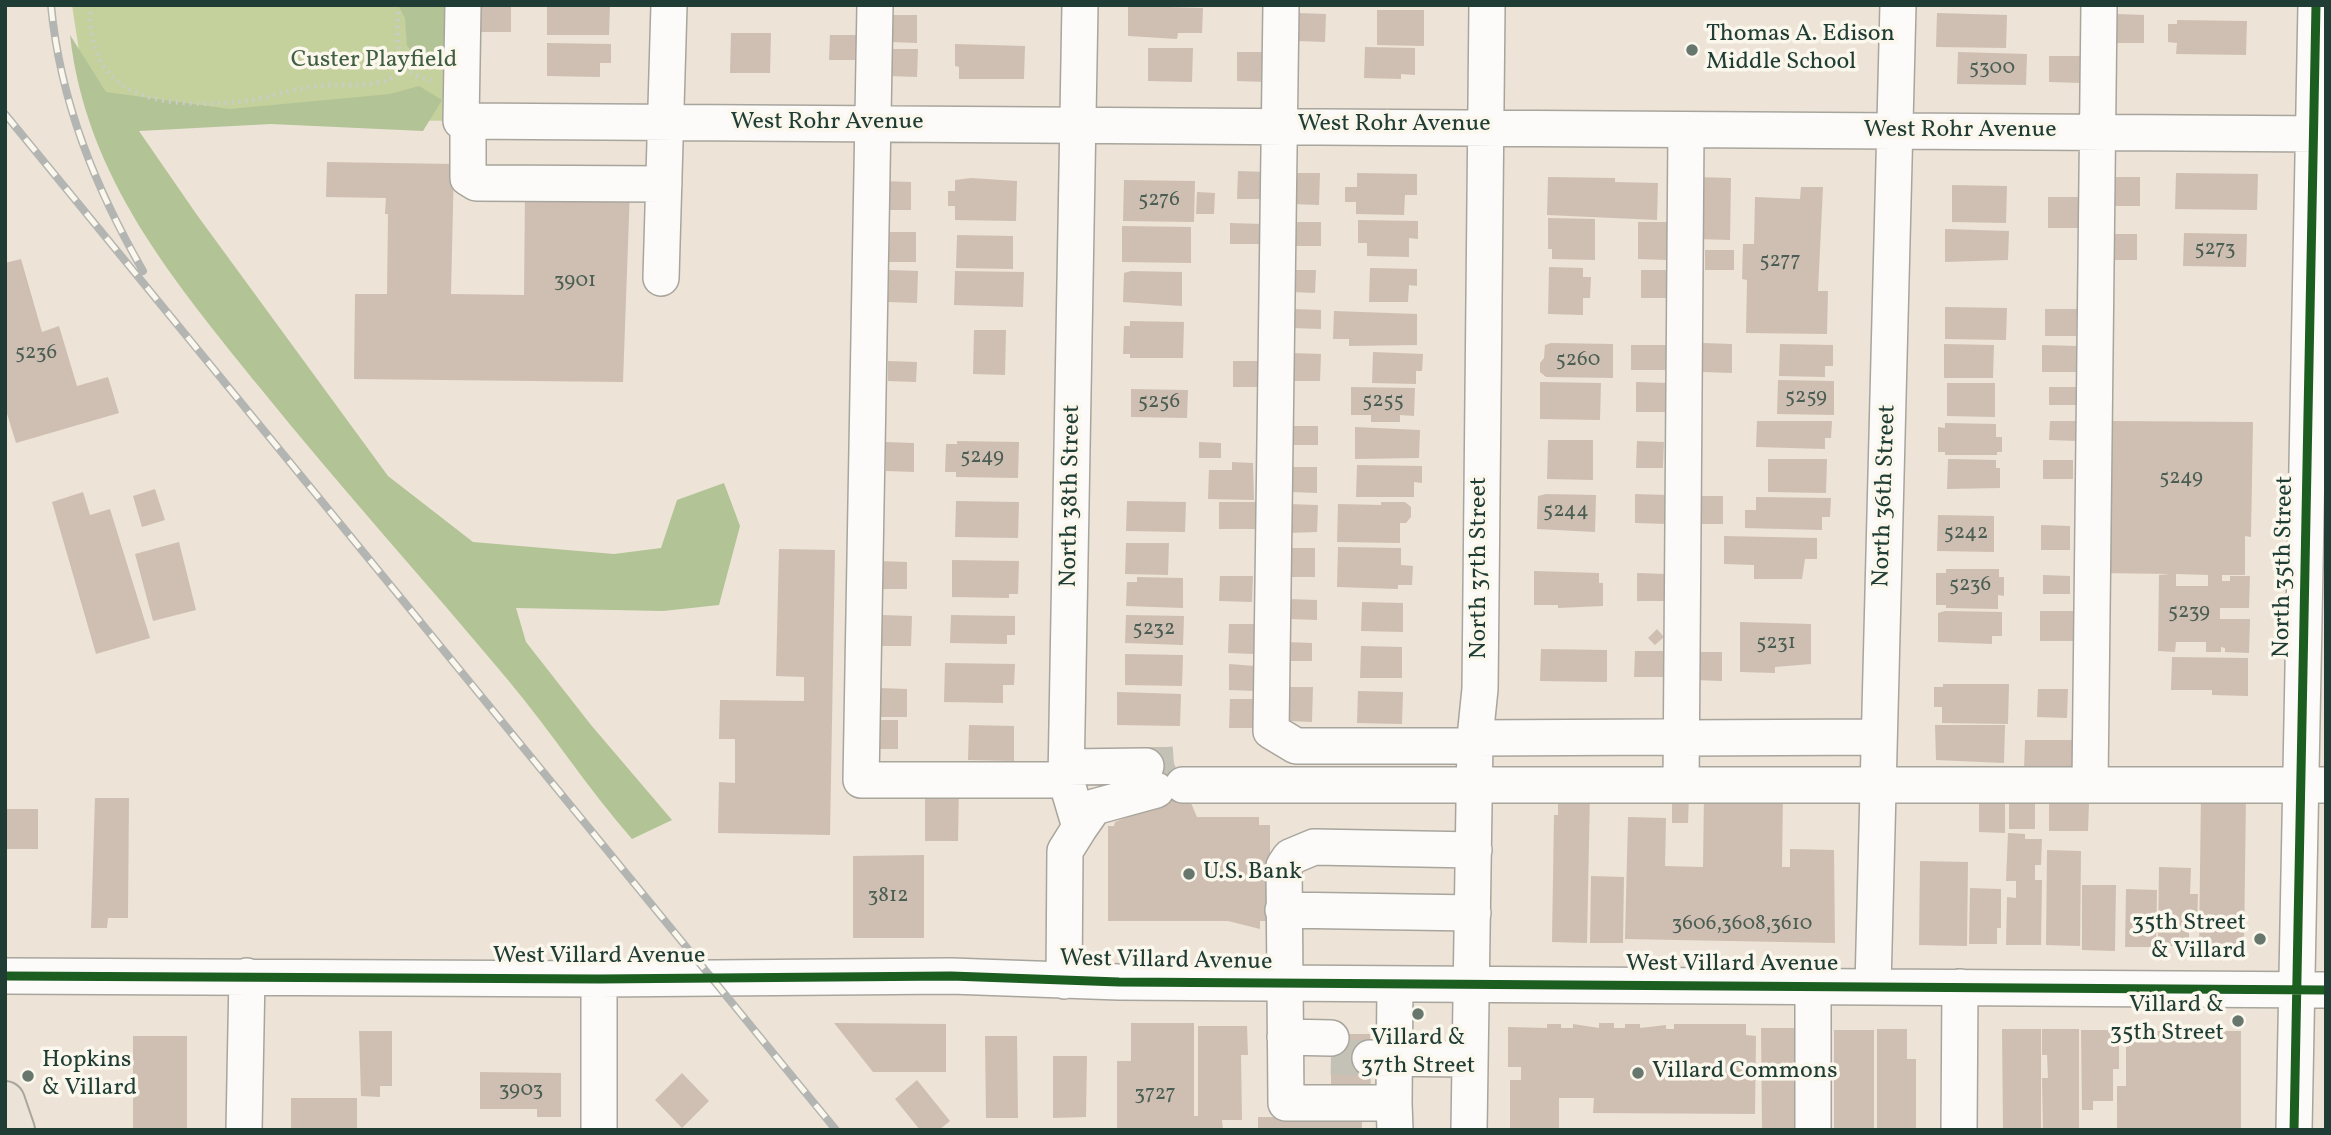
<!DOCTYPE html>
<style>
body{margin:0}
#map{position:relative;width:2331px;height:1135px;overflow:hidden;background:#ede3d7;font-family:Vollkorn,serif}
canvas{display:block}
.frame{position:absolute;inset:0;border:7px solid #1f3d34;pointer-events:none}
</style>
<div id="map">
<canvas width="2331" height="1135"></canvas>
<div class="frame"></div>
</div>
<script>
const context = document.querySelector('canvas').getContext('2d');
context.lineJoin = 'round';
function fill(path, color) { context.fillStyle = color; context.fill(path, 'evenodd'); }
function stroke(path, color, width, dash) { context.strokeStyle = color; context.lineWidth = width; context.lineCap = dash ? 'butt' : 'round'; context.setLineDash(dash || []); context.stroke(path); }
function write(font, color, halo, rows, align = 'center') {
  context.font = font + ' Vollkorn,serif'; context.lineWidth = 7; context.setLineDash([]); context.textBaseline = 'middle'; context.strokeStyle = halo; context.fillStyle = color; for (const [text, x, y, turn = 0] of rows) {
    context.save(); context.translate(x, y); context.rotate((+turn || 0) * Math.PI / 180); context.textAlign = isNaN(turn) ? turn : align; if (halo) context.strokeText(text, 0, 0); context.fillText(text, 0, 0); context.restore();
  }
}
fill(new Path2D(`
 M72,5H463L461,121L119,117L85,90Z`), '#c4d19c');
fill(new Path2D(`
 M398,5H445L444,63L421,60L407,46L405,18Z
 M70,35L106,92L230,109L390,94L419,86L442,100L423,131L271,124L139,131L197,215L388,476L473,542L614,554L661,548L677,500L724,483L740,526L719,605L663,611L516,608L526,642L591,725L672,820L632,839C587,788 551,731 508,680C426,582 341,488 261,389C174,281 86,178 70,35Z`), '#b2c395');
fill(new Path2D(`
 M479,5H511V32H479Z
 M547,5H610L609,35H547Z
 M1136,6L1203,8L1202,33H1178L1177,39L1128,36V7Z
 M1377,10H1424V46L1377,45Z
 M1298,13L1326,14L1325,42L1298,41Z
 M1937,13L2007,15L2006,48L1936,47Z
 M2117,14L2144,15V43H2116Z
 M890,15H917V43L890,42Z
 M2177,20L2247,21L2246,55L2176,54L2177,43L2168,42V24H2177Z
 M731,33H771L770,73H730Z
 M830,35H859V60H829Z
 M547,43L611,44V63H600V77L547,76Z
 M955,44L1025,46L1024,79H959V67L955,66Z
 M1365,47L1415,48V75L1401,74V79L1364,78Z
 M1148,48H1193L1192,82L1148,81Z
 M890,49H918L917,77L889,76Z
 M1237,52H1265V82L1237,81Z
 M1958,52L2027,54L2026,85L1957,84Z
 M2049,56H2083L2082,83L2049,82Z
 M327,162L454,164L451,294L524,295L525,190L630,189L623,382L354,379L355,294H387L388,214H385L386,198L326,197Z
 M1238,171L1265,172V199H1237Z
 M1292,173H1320L1319,205L1291,204Z
 M1357,173L1417,174V195H1405L1404,215L1356,214V202H1345V187H1357Z
 M2176,173L2258,174L2257,210L2175,209Z
 M1548,177L1615,178V182L1658,183L1657,220L1547,215Z
 M1696,177L1731,178L1730,240L1695,239Z
 M2108,177H2140V206H2108Z
 M971,178L1017,181L1016,221L955,220V206H948V191H955V180Z
 M1124,180L1195,181L1194,222L1123,221Z
 M883,181L911,182V210H883Z
 M1952,185L2007,186L2006,223L1952,222Z
 M1801,187H1823L1818,291H1828L1827,334L1746,333L1747,280L1742,279L1743,244H1754L1755,197L1800,199Z
 M1197,192L1215,193L1214,214H1196Z
 M2048,197H2080L2079,228H2048Z
 M1548,218L1595,219V260L1552,259V249H1548Z
 M1358,220L1418,221V239L1409,238V257L1367,256V243H1358Z
 M1295,222H1321V246H1295Z
 M1638,222H1668L1667,260L1638,259Z
 M1230,223L1263,224L1262,244H1230Z
 M1122,226L1191,227V263L1122,262Z
 M1945,229L2009,231L2008,260L1945,262Z
 M888,232H916V262H888Z
 M2184,233L2247,234L2246,267L2183,266Z
 M2110,234H2137V260H2109Z
 M957,235L1013,236V269L956,268Z
 M1705,250H1734V270H1705Z
 M21,259L42,332L59,326L77,386L108,377L119,413L16,443L5,407V263Z
 M1549,267L1583,268V277H1591L1590,298H1583V315L1548,314Z
 M1370,268L1417,269V286L1409,285L1408,302H1369Z
 M889,270L918,271L917,303L888,302Z
 M1291,270H1316L1315,293L1291,292Z
 M1641,270H1667V298H1641Z
 M955,271L1024,272L1023,307L954,305Z
 M1131,271L1182,272V306L1123,302L1124,273Z
 M1945,307L2007,308L2006,340L1945,339Z
 M1293,309L1321,310V329L1293,328Z
 M2045,309H2077L2076,336H2045Z
 M1334,311L1417,314V345L1349,346V339H1333Z
 M1130,321L1184,322L1183,358H1130V354H1123L1124,326H1130Z
 M974,330H1006L1005,375L973,374Z
 M1551,343L1613,344V378L1546,377L1540,372V363L1544,358L1545,345Z
 M1703,343L1732,344V373L1702,372Z
 M1780,344L1833,345V366H1825V377L1779,376Z
 M1944,344L1994,345L1993,378H1944Z
 M1631,345H1668L1667,370H1631Z
 M2042,345L2078,346L2077,372H2042Z
 M1373,352L1423,354L1422,371H1416V384L1372,383Z
 M1293,353L1321,354L1320,381H1292Z
 M888,361L917,362L916,382L888,381Z
 M1233,361H1263V387H1233Z
 M1778,380L1834,381V415L1777,414Z
 M1540,382L1601,383L1600,420L1540,419Z
 M1636,382L1667,383V412H1636Z
 M1947,383H1995V417L1947,416Z
 M1351,387L1415,388L1414,416L1400,415V422H1371V415H1351Z
 M2049,387H2077V405H2049Z
 M1131,389L1188,390L1187,418L1131,417Z
 M1757,421H1832L1831,438H1825V449L1756,447Z
 M2050,421H2077V441L2049,440Z
 M2112,421L2253,422L2251,537L2245,536V575H2222V581H2230V576H2250L2249,608H2220V619H2250L2249,653L2225,652V648L2221,647V652H2206V642H2176L2175,652L2158,651L2159,575L2170,574L2099,573L2100,536H2111ZM2176,574L2208,575V586H2176Z
 M1945,423L1996,424V437H2002V452H1997V455H1945V452H1938V427L1945,428Z
 M1292,426H1318V445H1292Z
 M1355,427L1420,430L1419,458L1355,459Z
 M1548,440H1593V480L1547,479Z
 M957,441L1019,442L1018,478L956,477V472H945L946,444H957Z
 M1637,441L1664,442L1663,468H1636Z
 M886,442L914,443V472L886,471Z
 M1199,442L1221,443V458H1199Z
 M1768,459H1827L1826,493L1768,492Z
 M1948,459L1996,460V468H2000V488L1947,489Z
 M2043,460H2073V479H2043Z
 M1232,462L1253,463L1254,500L1208,499L1209,470H1232Z
 M1357,465L1422,466V483L1414,482V497H1356Z
 M1290,467H1317V493L1290,492Z
 M155,489L165,520L142,527L133,496Z
 M83,492L90,515L110,509L150,638L96,654L52,502Z
 M1546,494L1596,495L1595,532L1537,529L1538,496Z
 M1635,494L1667,495V524L1635,523Z
 M1697,496H1723V524H1697Z
 M1756,497L1831,498L1830,517H1822V530L1745,528V510H1756Z
 M956,501L1019,502L1018,538L955,537Z
 M1127,501L1186,502L1185,532L1126,531Z
 M1219,502H1256V529H1219Z
 M1381,502H1405L1411,507V517L1406,523H1400V543L1337,542L1338,504L1381,505Z
 M1288,504L1318,505L1317,532L1287,533Z
 M1938,515L1994,516V552L1937,551Z
 M2041,525L2070,526V550H2041Z
 M1724,536L1817,538V559H1805L1802,579H1754V565L1724,564Z
 M179,542L196,610L153,621L135,554Z
 M1126,543H1169L1168,575L1125,574Z
 M1338,547L1401,548V565L1413,566L1412,585H1398V589L1337,587Z
 M1289,548H1315V577H1289Z
 M779,549L835,550L830,835L718,833L719,782L735,783V739H719L720,700L804,701V677L776,676Z
 M952,560L1019,561L1018,594H1009V598L952,597Z
 M880,561L907,562V589H880Z
 M1946,569H1999V577H2004V596L1998,595V609L1946,608V605H1936V573H1946Z
 M1534,571L1599,573V583H1603V606L1558,608V605H1534Z
 M1637,573L1667,574L1666,601H1637Z
 M2043,575L2070,576V594H2043Z
 M1220,576H1253L1252,602L1219,601Z
 M1137,577L1183,578V608L1126,606L1127,582H1137Z
 M1288,599L1317,600V620L1288,619Z
 M1362,602L1403,603V632L1361,631Z
 M1945,611L2002,612V636H1992V644L1938,642V613Z
 M2040,611H2074V641H2040Z
 M882,615L912,616L911,646H882Z
 M951,615L1015,616V635H1007V644L950,643Z
 M1126,615L1184,616L1183,645L1125,643Z
 M1740,622L1811,624V664L1775,667V673L1740,672Z
 M1229,624H1255V654L1228,653Z
 M1657,629L1664,637L1655,645L1648,638Z
 M1287,642L1312,643V661H1287Z
 M1361,646L1402,647V678H1360Z
 M1541,649L1607,650V682L1540,681Z
 M1635,651H1663V677H1634Z
 M1694,652H1722V681L1694,680Z
 M1125,654L1183,655L1182,686L1125,685Z
 M2172,657L2248,658V696L2212,695V690H2171Z
 M945,663L1015,664L1014,685H1003V703L944,702Z
 M1229,664L1255,666V691L1229,690Z
 M1943,684H2009L2008,724L1942,723V707H1934V687H1943Z
 M1286,687H1313L1312,722L1290,721Z
 M880,688L907,689V717H879Z
 M2038,689H2068L2067,718L2037,717Z
 M1358,691L1403,692L1402,724L1357,723Z
 M1117,692L1181,694L1180,726L1117,725Z
 M1230,699H1254V728H1229Z
 M879,720H898V749H879Z
 M969,725L1014,726V761L968,760Z
 M1935,725H2005L2004,763L1936,760Z
 M2025,740H2075L2074,769H2024Z
 M1145,747H1167L1197,817H1259V825H1270V921H1260V929L1228,921H1108V826H1114L1115,822L1161,803L1142,756Z
 M925,787L959,788L958,841H925Z
 M1558,791L1590,792L1587,943L1552,942L1554,815H1558Z
 M1704,792L1783,794L1782,867H1790V849L1834,850L1835,943L1625,939L1628,817L1666,818L1665,866L1703,867Z
 M2201,795H2246L2244,946L2199,945Z
 M1672,796H1689L1688,823H1672Z
 M95,798H129L128,918H108L107,928H91Z
 M2009,801H2035V829H2009Z
 M2049,802L2089,803L2088,831H2049Z
 M1979,804H2005V833L1979,832Z
 M5,809H38V849H5Z
 M2008,833L2025,834V839H2042L2041,865H2035V880H2042L2041,945H2006L2007,897L2016,898V881H2006Z
 M2047,850L2081,851L2080,946L2046,945Z
 M924,855V938H853V856Z
 M1920,861L1968,862L1967,946L1919,945Z
 M2159,867L2191,868L2190,894H2198L2197,929H2189V946H2158Z
 M1591,876L1624,877L1623,943H1590Z
 M2082,885H2116L2115,951L2082,950Z
 M1970,888L2001,889V928H1997V944H1969Z
 M2126,889L2157,890L2156,947H2125Z
 M834,1023L946,1024V1072H873Z
 M1131,1023H1194V1116H1198V1026H1247L1248,1055H1241L1242,1120H1222L1223,1130H1117V1061H1131Z
 M1599,1023H1614V1028H1625V1024H1640V1028L1666,1025V1029H1674V1024H1746V1035L1756,1036L1755,1114L1593,1113L1594,1098H1559V1130H1510V1080H1521V1067H1508V1027L1547,1028V1024H1561V1028H1573V1024L1599,1028Z
 M1761,1028H1796L1797,1130H1762Z
 M1877,1029H1907V1059H1916V1130H1877Z
 M2002,1029H2041V1130H2003Z
 M2042,1029H2079V1130H2043L2042,1078H2048L2047,1055H2042Z
 M1834,1030H1874V1130H1834Z
 M2081,1030H2119V1069H2113V1101H2093V1110H2082Z
 M359,1031H392V1086H380V1097L361,1096Z
 M2126,1031H2241V1130H2117V1086H2126Z
 M1331,1034H1370L1371,1099H1331Z
 M133,1036H187V1130H133Z
 M985,1036H1017L1018,1118H986Z
 M1053,1056H1087L1086,1117L1053,1118Z
 M480,1072L561,1073V1117H537V1109H480Z
 M682,1073L709,1101L682,1128L655,1100Z
 M917,1080L950,1121L939,1130H920L895,1099Z
 M291,1098H357V1130H291Z
 M1258,1117H1362V1130H1258Z`), '#cfbfb2');
stroke(new Path2D(`
 M1146,766L1174,764
 M1331,1057L1370,1058`), '#c4c2b6', 35, [35, 18]);
const minor = new Path2D(`
 M463,5L461,121L2326,134
 M875,5L861,780H1066
 M1281,5L1271,731L1296,746H1475
 M468,121V178L476,183L664,184
 M661,278L669,5
 M1475,738L1664,737
 M1682,738L1879,737
 M1067,767L1146,766
 M1183,785H2326
 M1681,785L1686,130
 M2090,785L2099,5
 M1080,827L1094,807L1156,790
 M1283,910L1473,913
 M5,976L599,979L951,976L1119,982L2326,990
 M1064,981L1065,851L1080,827L1066,780L1080,5
 M1813,986V1130
 M1873,986L1898,5
 M1285,1037L1331,1038
 M1370,1058L1470,1059
 M1394,1103L1395,984
 M244,1130L247,976
 M599,1130V979
 M1395,1130L1394,1103H1286L1284,866L1290,857L1314,847L1474,850
 M1469,1130L1475,738L1480,689L1487,5
 M1959,1130L1960,987
 M2294,1130L2316,5`);
const major = new Path2D(`
 M5,1101L15,1130`);
stroke(minor, '#a8a59d', 38);
stroke(major, '#a8a59d', 42);
stroke(new Path2D(`
 M91,5C84,99 163,109 237,102C261,100 286,91 310,87C345,81 379,94 407,67
 M399,5C397,23 394,58 410,71C414,76 425,78 431,81`), '#cbcbc8', 4.5, [2, 5]);
stroke(minor, '#fcfbf9', 35);
stroke(major, '#ebe3d8', 38);
const rail = new Path2D(`
 M51,5C60,101 95,187 143,271
 M5,114L836,1130`);
stroke(rail, '#b3b5b2', 8);
stroke(rail, '#fbf7ec', 5, [16]);
stroke(new Path2D(`
 M5,976L599,979L951,976L1119,982L2326,990
 M2294,1130L2316,5`), '#1b5e20', 9);
for (const [x, y, r, color] of [
 [1692,50,7,"#67776d"],
 [1189,874,7,"#67776d"],
 [2260,939,7,"#67776d"],
 [1418,1014,7,"#67776d"],
 [2238,1021,7,"#67776d"],
 [1638,1073,7,"#67776d"],
 [28,1076,7,"#67776d"]
]) { const dot = new Path2D(); dot.arc(x, y, r, 0, 2 * Math.PI); context.fillStyle = color; context.fill(dot); stroke(dot, '#fbf7ec', 2.5); }
write('21px', '#4b5e54', null, [
 ["5300",1992,69],
 ["5276",1159,201],
 ["5273",2215,250],
 ["5277",1780,262],
 ["3901",575,282],
 ["5236",36,354],
 ["5260",1578,361],
 ["5259",1806,398],
 ["5255",1383,402],
 ["5256",1159,403],
 ["5249",982,458],
 ["5249",2181,479],
 ["5244",1566,512],
 ["5242",1966,534],
 ["5236",1970,586],
 ["5239",2189,613],
 ["5232",1154,630],
 ["5231",1776,644],
 ["3812",888,897],
 ["3606,3608,3610",1742,925],
 ["3903",521,1091],
 ["3727",1155,1095]
]);
write('24px', '#1f3d34', '#fbf7ec', [
 ["Thomas A. Edison",1706,36],
 ["Middle School",1706,64],
 ["U.S. Bank",1203,874],
 ["35th Street",2246,925,"right"],
 ["& Villard",2246,953,"right"],
 ["Villard &",2224,1007,"right"],
 ["35th Street",2224,1035,"right"],
 ["Villard &",1418,1040,"center"],
 ["37th Street",1418,1068,"center"],
 ["Hopkins",42,1062],
 ["& Villard",42,1090],
 ["Villard Commons",1652,1073]
], 'left');
write('24px', '#405e42', '#fbf7ec', [
 ["Custer Playfield",374,62]
]);
write('24px', '#1f3d34', '#fbf7ec', [
 ["West Rohr Avenue",827,124],
 ["West Rohr Avenue",1394,126],
 ["West Rohr Avenue",1960,132],
 ["North 38th Street",1072,496,-89],
 ["North 36th Street",1886,496,-88],
 ["North 35th Street",2285,567,-89],
 ["North 37th Street",1481,568,-90],
 ["West Villard Avenue",599,958],
 ["West Villard Avenue",1166,962,1],
 ["West Villard Avenue",1732,966]
]);
</script>
